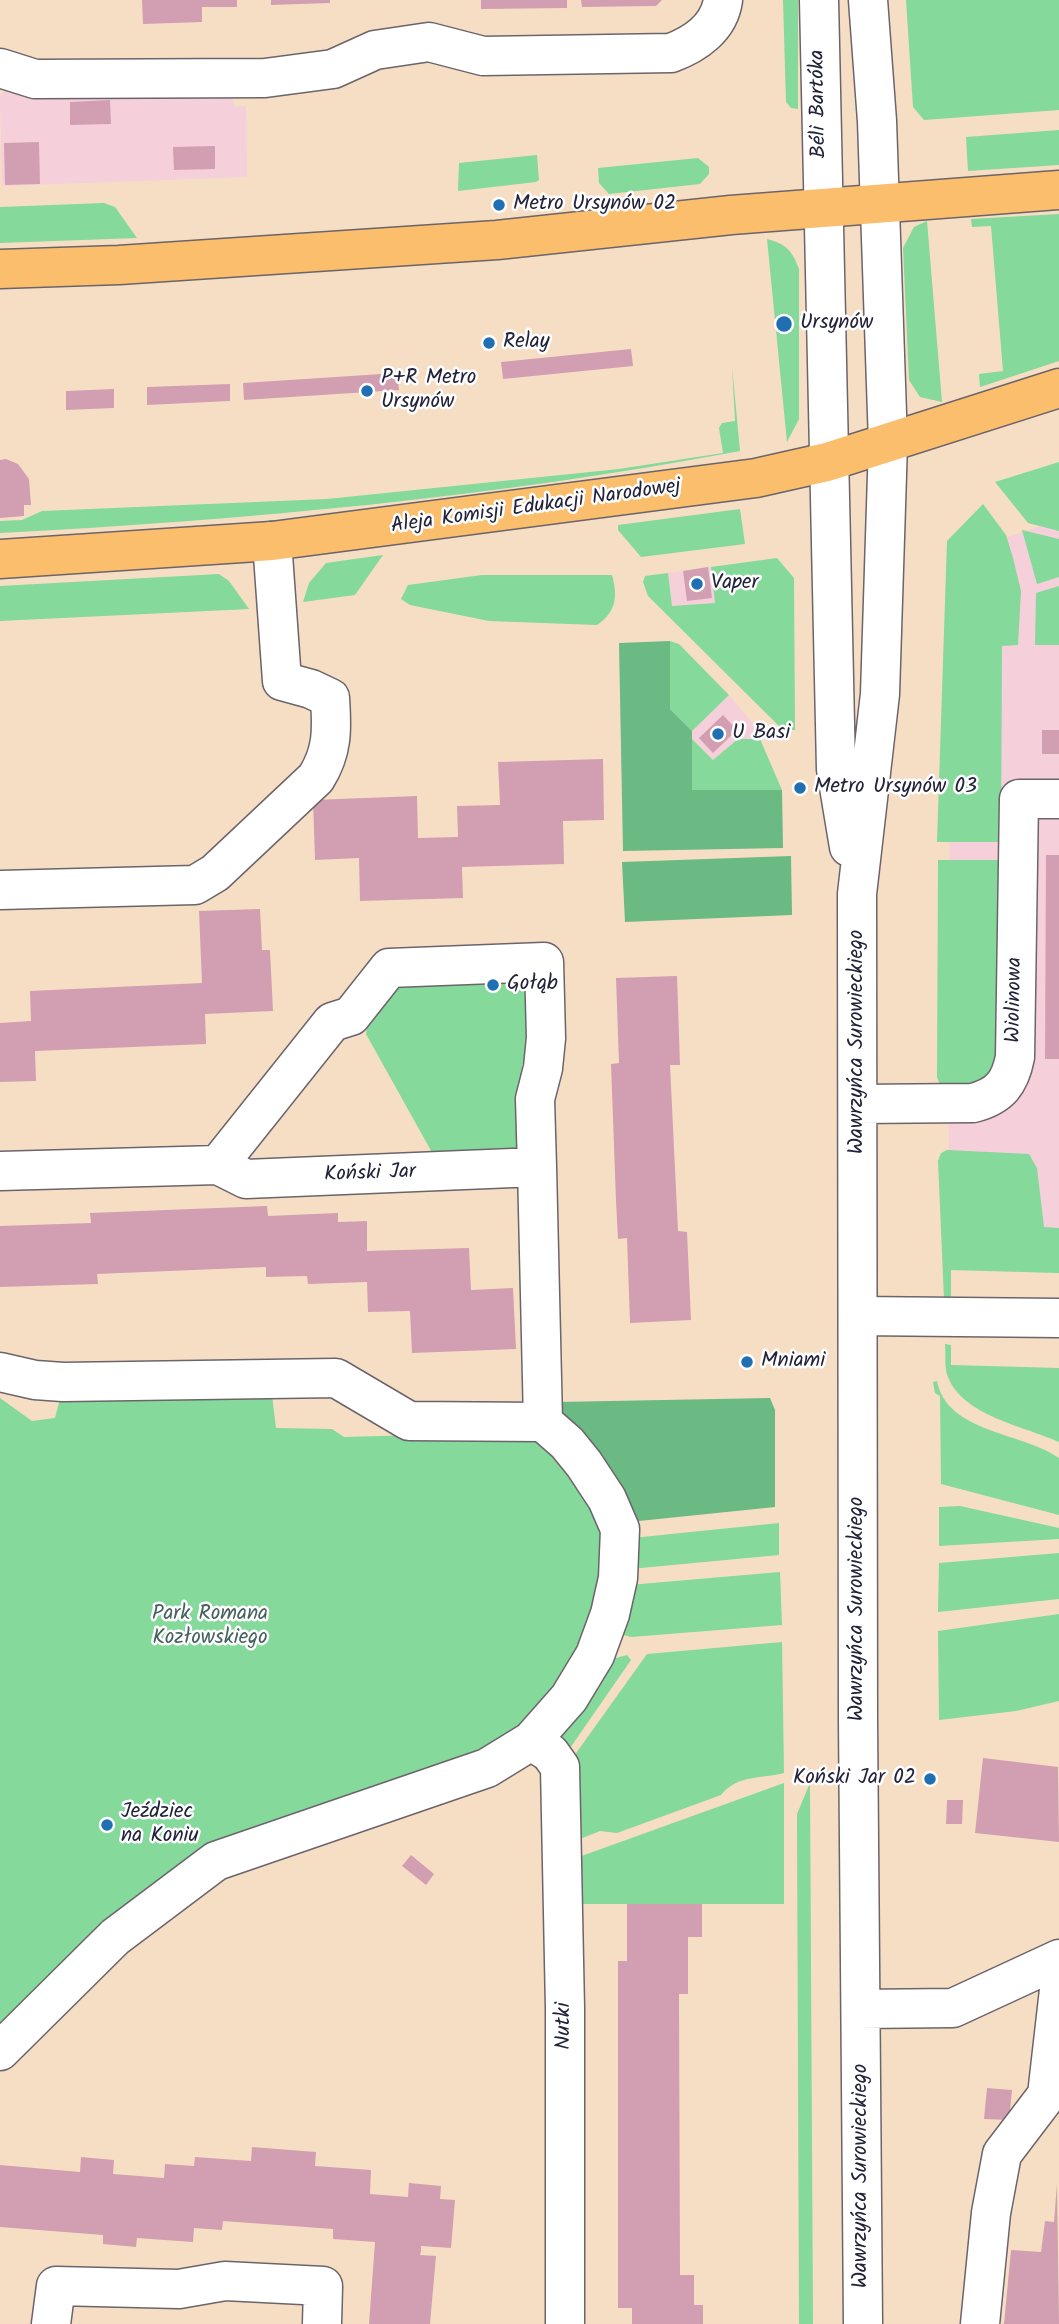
<!DOCTYPE html>
<meta charset="utf-8">
<style>
body{margin:0}
canvas{display:block;background:#f5dec3}
</style>
<canvas width="1059" height="2324"></canvas>
<script>
const context = document.querySelector('canvas').getContext('2d');
context.lineJoin = 'round';
function fill(path, color) { context.fillStyle = color; context.fill(path, 'evenodd'); }
function stroke(path, color, width, dash) { context.strokeStyle = color; context.lineWidth = width; context.lineCap = dash ? 'butt' : 'round'; context.setLineDash(dash || []); context.stroke(path); }
function write(font, color, halo, rows, align = 'center') {
  context.font = font + ' Kalam,sans-serif'; context.lineWidth = 5; context.setLineDash([]); context.textBaseline = 'middle'; context.strokeStyle = halo; context.fillStyle = color; for (const [text, x, y, turn = 0] of rows) {
    context.save(); context.translate(x, y); context.rotate((+turn || 0) * Math.PI / 180); context.textAlign = isNaN(turn) ? turn : align; if (halo) context.strokeText(text, 0, 0); context.fillText(text, 0, 0); context.restore();
  }
}
fill(new Path2D(`
 M8,85L221,92L232,99L235,107L246,106L247,177L2,186L0,98Z
 M1059,520V1273L950,1270L947,939L958,553Z
 M711,567L715,603L672,606L668,573Z
 M729,695L754,725L760,739H738L713,760L692,739V731Z`), '#f5cfd9');
fill(new Path2D(`
 M783,0H798V109L791,108L786,102Z
 M906,0H1059V110L924,120L913,107Z
 M1059,130V165L968,171L966,137Z
 M537,155L539,180L536,182L458,191L459,163Z
 M698,158L709,167V174L700,184L609,194L599,183L598,168Z
 M104,203L115,207L137,238L0,243V207Z
 M1059,214V361L980,387L979,374L1003,371L991,226L972,227L971,219Z
 M927,221L942,402L920,397L909,380L903,248L914,227Z
 M767,239C786,244 792,250 799,269V419L787,442Z
 M732,366L740,451C496,497 248,520 0,533V521L22,520L42,511L327,499L619,469L723,453L719,428L722,423L735,421Z
 M1059,462V531L1028,523L995,482Z
 M983,504L1006,535L1013,558L1021,591L1018,645L1002,646L1001,842H937L947,541Z
 M740,509L745,544L641,557L618,530V525Z
 M1022,530L1059,539V577L1037,584Z
 M383,555L355,595L303,602L309,583L326,563Z
 M777,558L794,578L795,730H783L648,596L643,582L645,576L668,573L672,606L715,603L711,567Z
 M219,574L229,581L249,609L0,621V586Z
 M482,575H612C618,597 616,612 597,625L489,621L410,605L401,599L408,585Z
 M1059,586V645H1035L1036,593Z
 M670,641L679,644L729,695L692,731L670,709Z
 M692,739L713,760L738,739H760L782,790H692Z
 M938,860H1000L999,1048C992,1085 974,1087 940,1085L937,1077Z
 M516,973L534,985L532,1064H522L526,1160L439,1165L366,1034L368,1021L393,980Z
 M947,1150L1029,1154L1037,1168L1044,1227L1059,1228V1273L951,1270V1299H944L938,1161L941,1153Z
 M945,1344L951,1345V1365L1059,1368V1442C1024,1426 963,1416 948,1377C944,1368 946,1354 945,1344Z
 M937,1381C947,1433 1022,1432 1059,1458V1515L941,1484L940,1396L935,1393L933,1382Z
 M271,1387L276,1428L332,1429L344,1437L525,1432L558,1450L606,1533L603,1587L560,1691L504,1743L275,1825L0,2033V1398L32,1421L55,1418L61,1395Z
 M960,1506L1059,1528V1539L939,1546V1507Z
 M779,1523V1555L630,1569L632,1538Z
 M1059,1553V1599L938,1612L939,1563Z
 M780,1572L782,1625L631,1637L623,1635L621,1630L629,1585Z
 M1059,1614V1701L1016,1711L939,1720L938,1631Z
 M782,1642L784,1773C762,1779 738,1774 721,1795L617,1833L600,1831L575,1841L574,1756L647,1654Z
 M627,1655L631,1660L568,1751L556,1741L609,1660Z
 M784,1783V1904H576V1858Z
 M810,1783L813,2324H799L797,1814Z`), '#84d99b');
fill(new Path2D(`
 M670,641V709L692,731V790H782L783,848L623,851L619,643Z
 M791,856L792,915L625,922L622,862Z
 M770,1398L775,1410V1507L639,1521L630,1517C619,1472 591,1445 557,1415V1402Z`), '#6bb983');
fill(new Path2D(`
 M142,0H237V7H202V22L143,24Z
 M271,0H330V3L271,5Z
 M481,0H567V8L481,9Z
 M581,0H662L656,6L582,7Z
 M110,100L111,124L70,125V102Z
 M39,142L40,184L5,185L4,143Z
 M215,146V169L174,170L173,147Z
 M631,349L633,366L503,379L501,362Z
 M397,373L399,390L244,400L243,383Z
 M230,384V401L147,405V387Z
 M114,389V408L66,410V391Z
 M6,459L18,464L29,479L31,505H24V516L0,518V460Z
 M708,567L712,598L687,601L683,571Z
 M723,715L737,730L713,753L699,738Z
 M1042,730H1059V754H1042Z
 M603,759L604,820L563,821L564,864L462,867L463,898L360,901L359,858L315,860L313,800L417,796L418,838L458,837L457,806L500,805L498,762Z
 M1046,855H1059V1059H1045Z
 M260,909L262,950H270L273,1011L205,1014L206,1044L35,1051L36,1081L0,1082V1023L31,1021L30,991L202,983L199,911Z
 M677,976L680,1065H670L678,1231L687,1232L691,1320L630,1323L627,1238L618,1239L616,1201L611,1064L619,1063L616,978Z
 M267,1206L268,1216L338,1213V1222L367,1221V1251L469,1248L471,1290L513,1288L516,1349L412,1353L410,1311L368,1312L367,1282L308,1284L307,1276L266,1277V1267L97,1274L98,1284L0,1287V1226L91,1223L90,1213Z
 M983,1758L1058,1767L1059,1842L975,1833Z
 M947,1800H963L962,1824H946Z
 M411,1855L434,1874L426,1885L402,1866Z
 M627,1904H702V1937H688V1994H679L680,2275H694V2305H703V2324H632V2308H618V1961H627Z
 M987,2088L1012,2090L1009,2120L984,2119Z
 M252,2147L316,2152L315,2166L371,2170L370,2194L408,2197L409,2183L441,2186L440,2199L455,2200L451,2248L421,2246V2251L420,2255L436,2256L430,2324H369L375,2242L333,2239V2229L223,2221L222,2230L194,2228L193,2242L137,2238L136,2247L103,2244V2235L0,2227V2165L80,2172L81,2157L114,2160L113,2174L164,2178L165,2164L194,2166L195,2157L251,2161Z
 M1057,2184L1059,2324H1004L1011,2250L1041,2252L1045,2221L1054,2222Z`), '#d29fb2');
const minor = new Path2D(`
 M819,0L836,769L849,847
 M0,68L35,79L265,78L333,69L375,50L429,42L483,56L671,53C695,44 719,28 723,0
 M0,890L195,885L215,873L316,778C333,751 332,729 330,698L311,689L282,681L272,541
 M858,1104L973,1103C1000,1096 1010,1083 1015,1057L1019,799H1059
 M537,1167L543,1422
 M0,1171L218,1165L246,1179L537,1167L535,1099L543,1068L546,1038L544,962L389,968L351,1016L332,1022L218,1165
 M859,1316L1059,1318
 M0,1372L35,1380L63,1382L336,1378L409,1421L543,1422L567,1443L584,1464L607,1499L620,1529L618,1578L610,1614L595,1655L569,1698L531,1741L487,1768L216,1861L115,1937L0,2051
 M531,1741L550,1753L560,1767L565,2009V2324
 M861,2009L953,2008L1059,1959
 M51,2324L56,2286L179,2289L225,2281L323,2286L322,2324
 M863,2324L858,1720L857,894L880,694L888,443L877,121L868,0
 M980,2324L991,2213L1002,2154L1047,2095L1059,1990`);
const major = new Path2D(`
 M0,269L119,265L497,240L731,215L1059,190
 M0,559L272,541L756,478L827,462L1059,388`);
stroke(minor, '#6c646b', 41);
stroke(major, '#6c646b', 41);
stroke(minor, '#fff', 38);
stroke(major, '#fabe6d', 38);
for (const [x, y, r, color] of [
 [499,205,7,"#1f6fb2"],
 [784,324,9,"#1f6fb2"],
 [489,343,7,"#1f6fb2"],
 [367,391,7,"#1f6fb2"],
 [697,584,7,"#1f6fb2"],
 [718,734,7,"#1f6fb2"],
 [800,788,7,"#1f6fb2"],
 [493,985,7,"#1f6fb2"],
 [747,1362,7,"#1f6fb2"],
 [930,1779,7,"#1f6fb2"],
 [107,1825,7,"#1f6fb2"]
]) { const dot = new Path2D(); dot.arc(x, y, r, 0, 2 * Math.PI); context.fillStyle = color; context.fill(dot); stroke(dot, '#fff', 2.5); }
write('21px', '#22223b', '#fff', [
 ["Béli Bartóka",820,104,-91],
 ["Aleja Komisji Edukacji Narodowej",536,508,-8],
 ["Wiolinowa",1016,1000,-89],
 ["Wawrzyńca Surowieckiego",858,1042,-90],
 ["Koński Jar",370,1175,-2],
 ["Wawrzyńca Surowieckiego",858,1609,-90],
 ["Nutki",565,2026,-90],
 ["Wawrzyńca Surowieckiego",862,2176,-90]
]);
write('21px', '#22223b', '#fff', [
 ["Metro Ursynów 02",513,205],
 ["Ursynów",800,324],
 ["Relay",503,343],
 ["P+R Metro",381,379],
 ["Ursynów",381,403],
 ["Vaper",711,584],
 ["U Basi",732,734],
 ["Metro Ursynów 03",814,788],
 ["Gołąb",507,985],
 ["Mniami",761,1362],
 ["Koński Jar 02",916,1779,"right"],
 ["Jeździec",121,1813],
 ["na Koniu",121,1837]
], 'left');
write('21px', '#44625d', '#fff', [
 ["Park Romana",210,1615],
 ["Kozłowskiego",210,1639]
]);
</script>
